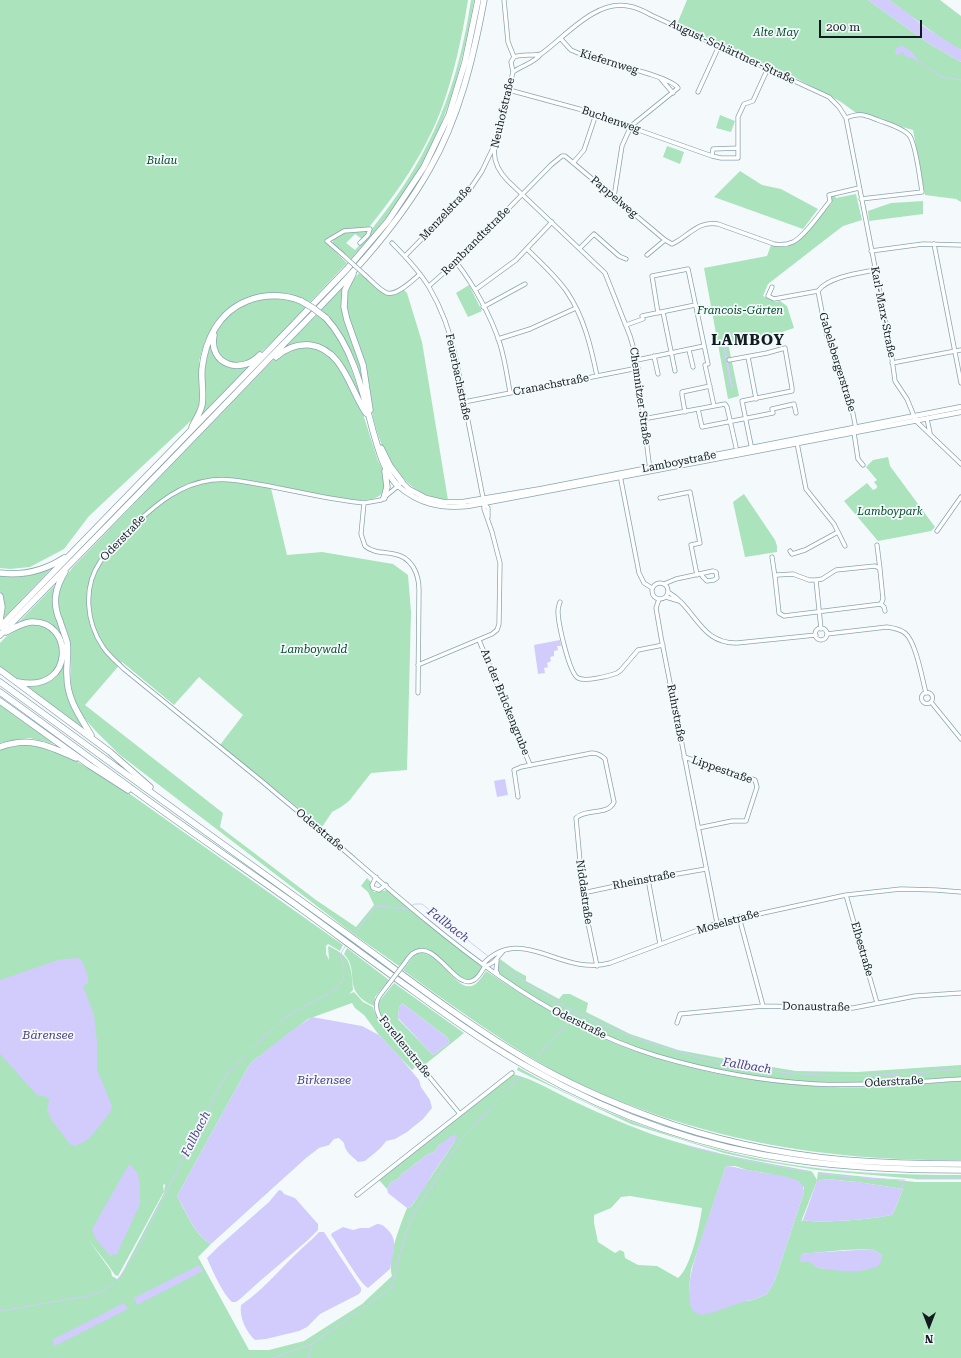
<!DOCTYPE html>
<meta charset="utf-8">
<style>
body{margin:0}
#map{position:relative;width:961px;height:1358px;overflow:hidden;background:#f4fafc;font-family:"Roboto Serif",serif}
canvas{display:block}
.north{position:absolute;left:909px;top:1306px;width:40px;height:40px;-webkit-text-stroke:3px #f4fafc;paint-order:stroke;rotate:180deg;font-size:11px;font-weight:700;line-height:16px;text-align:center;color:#121c20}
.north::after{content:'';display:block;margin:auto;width:14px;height:18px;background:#121c20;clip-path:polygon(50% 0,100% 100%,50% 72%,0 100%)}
.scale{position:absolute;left:819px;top:20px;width:103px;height:18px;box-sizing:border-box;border:2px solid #121c20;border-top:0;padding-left:5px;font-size:12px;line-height:14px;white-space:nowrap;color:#121c20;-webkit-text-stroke:3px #f4fafc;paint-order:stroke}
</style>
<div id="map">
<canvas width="961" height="1358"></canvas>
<div class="north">N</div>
<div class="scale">200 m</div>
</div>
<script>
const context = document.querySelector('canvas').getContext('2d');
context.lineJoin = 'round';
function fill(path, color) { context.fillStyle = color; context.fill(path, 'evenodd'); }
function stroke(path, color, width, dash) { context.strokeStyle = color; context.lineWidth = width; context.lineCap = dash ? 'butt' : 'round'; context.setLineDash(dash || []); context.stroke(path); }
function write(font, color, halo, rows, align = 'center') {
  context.font = font + ' "Roboto Serif",serif'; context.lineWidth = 3.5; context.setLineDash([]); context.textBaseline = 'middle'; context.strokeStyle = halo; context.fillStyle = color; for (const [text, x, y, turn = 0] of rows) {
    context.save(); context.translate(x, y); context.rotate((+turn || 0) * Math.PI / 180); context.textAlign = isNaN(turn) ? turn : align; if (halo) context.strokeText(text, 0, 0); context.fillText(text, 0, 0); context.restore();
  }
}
fill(new Path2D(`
 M0,0H468C462,37 454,75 441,110C425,152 398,192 369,227L345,230L324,241L347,263L310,302L291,296L244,299L222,314L215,322L205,341L199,361L201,396L195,417L89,516L64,549L30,567L10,569L0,568Z
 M471,0H474C464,56 450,114 422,165C404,200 376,230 351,259L333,244V239L345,232L369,231L367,235L362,239L355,234L346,243L355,250C364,241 370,231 378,221C432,153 458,86 471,0Z
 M687,0H868L928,43L961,62V202L956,199L925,195L913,130L859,115L841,102L792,76L677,24Z
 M889,0H940L961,16V50C935,36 914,17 889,0Z
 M720,115L735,121L731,132L716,128Z
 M667,146L684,152L680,164L663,157Z
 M740,171L762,185L781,189L818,209L803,229L714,197Z
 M856,194L862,220L843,226L826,239L768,284L763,296L775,302L780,301L787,306L794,328L782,332L728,343L739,396L728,399L704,268L767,256L771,245C792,251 801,239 813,225C819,217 826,210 832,203L831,196H835L836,198Z
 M923,201V214L869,221L868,211L891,203Z
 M359,273L386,294L403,289L407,293L422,342L448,500C400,496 378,448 371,406C368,392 368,377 365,364C356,332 331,302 359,273Z
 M469,285L482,311L468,317L456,293Z
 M344,286L342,298L357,349L367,399C356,369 348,331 321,310Z
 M271,298L292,301L306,307C293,320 259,359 243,364C224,369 208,345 217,328C228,309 251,301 271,298Z
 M318,314C337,331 346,353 354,377C356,383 360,391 360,398L326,348L290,346L288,344Z
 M212,337L211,347L225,365H251L198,419L204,365Z
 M302,346L319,349L331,357L342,371L363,414L378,461L388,479C385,489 385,494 375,498C359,506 290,488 270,484L287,555L322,552L393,564L408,575L411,612L407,770L371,773L349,801L341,807L332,812L322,827L220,745L243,715L199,677L174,705L122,662L85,705L223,813L220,827L316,900L356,927L374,905L368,892L361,886L367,878L371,882L370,887L374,892L388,890L483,968L477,976L468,981L459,976L435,954L427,950L420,949L413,951L399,966L352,933L120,755C106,741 89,726 78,709C65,686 75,661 69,637C65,624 58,613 58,598C59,586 65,578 72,568L271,362L281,354Z
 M888,457L890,466L935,527L931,531L878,541L844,501L867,483L873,490L877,488V486L874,482L877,480L866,467L873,460Z
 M744,494L775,540L777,546V552L745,557L733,502Z
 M52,566V568L3,619L5,607L0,591V574Z
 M55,585L53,597L54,609L66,646L65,678L67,694L74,711L83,726V728L27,687V686C87,691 68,599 18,623Z
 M30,624C35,625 41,625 46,627C60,635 66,657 55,670C48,679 35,682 24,681C15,679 7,672 0,667V643C9,633 17,628 30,624Z
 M0,703L58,745L30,738L13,740L0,743Z
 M25,743L58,751L113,782L343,945L340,951L328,944L326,946V954L329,960L328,947L329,946C334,949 341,952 345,957C352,964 352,980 353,990L349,994L354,992L363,1002L373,1007C375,1021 407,1054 417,1066L412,1070L379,1035L364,1015L355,1008L352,1003L308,1019L253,1061L248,1067L177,1196C186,1212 195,1236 211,1244L198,1257L249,1350H269L304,1341L362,1304L392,1276C387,1257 400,1226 407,1208L411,1207L455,1141L440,1144L434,1152L428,1154L402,1174L398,1179L391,1182L387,1189L379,1180L513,1074C533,1079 551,1090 569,1099C588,1108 608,1117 628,1125C686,1149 749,1160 811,1171L813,1173L817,1180L818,1172L916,1182H961V1358H0V749ZM726,1166H735L747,1170L771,1174L804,1187V1192L775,1280L767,1294L753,1300L745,1301L737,1303L690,1295L689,1288L691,1270ZM827,1179L857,1182L903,1189L893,1214C882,1219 815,1224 803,1220L801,1222L817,1181ZM165,1184L164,1193L121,1275L117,1279L112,1276L111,1271L88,1239L108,1265L115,1275L118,1276L161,1197L164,1192L163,1185ZM630,1196L702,1208C700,1224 691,1268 678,1278L657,1266L638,1265L625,1258L624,1252L620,1250L615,1253L598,1242L594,1223V1215L611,1208L621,1197ZM872,1249L882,1255L829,1269L818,1268L801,1254L844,1250Z
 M347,948L389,980L375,997L374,1006C340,991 361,972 344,954Z
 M421,953C442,954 457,994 474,985C479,982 483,975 486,971C533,1002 581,1032 635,1051C693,1072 755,1082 816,1086C864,1090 913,1084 961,1081V1160C858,1161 764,1150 666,1118C628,1105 589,1090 554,1071C501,1041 452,1006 403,970L415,954Z
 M500,959L515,970L526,976V981L559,999L563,994H570L588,1003L586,1012L630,1034L678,1050L742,1062L796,1071L857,1072L961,1065V1077C919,1079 876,1084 834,1083C749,1081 651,1061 576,1022C549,1008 525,992 501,975C497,970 497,965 500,959Z
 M394,983L464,1033L422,1067L379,1015L378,1007V1003ZM402,1003L448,1038L449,1043L433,1055L430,1052L398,1019L399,1008Z
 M518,1067C598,1113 686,1146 776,1162C837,1173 900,1175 961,1175V1179H916L817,1170L755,1160L724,1153L631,1124L527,1075L517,1070Z`), '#aae3bc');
fill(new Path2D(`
 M868,0H889L908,13L923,26L961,50V62L928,43Z
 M901,45L912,52L918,60L917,62L912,57L908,58L904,55V52L897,55L895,54L896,48L900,47Z
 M722,341H724L733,388L731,389Z
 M560,640L561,646H557L558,650L554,651V656L550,657L551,661L547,663L548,667L544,668L545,673L538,674L534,645Z
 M505,779L508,795L497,797L494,781Z
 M78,958L82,961L88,976V983L83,986L94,1015L97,1041V1069L112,1106L111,1111L94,1133L86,1141L76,1146L71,1145L52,1121L47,1110L48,1107L49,1099L47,1097L37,1095L0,1054V980L58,960L65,959Z
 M402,1003L448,1038L449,1043L433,1055L430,1052L398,1018L399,1008Z
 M312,1017L362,1026L379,1035L399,1056L419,1080L421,1087L430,1100L432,1108L423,1119L407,1132L395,1139L386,1141C381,1149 372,1155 365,1161L358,1162C352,1156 345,1152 344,1143L339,1138L334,1139L329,1145L319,1148L306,1158L211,1244C195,1236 186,1211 177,1196L248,1067L253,1061L291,1031Z
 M454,1134L457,1137L455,1141L430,1178C428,1185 415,1200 411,1207L407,1208L388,1193L387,1189L391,1182L398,1179L402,1174L428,1154L434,1152L440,1144Z
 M129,1164L137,1172L140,1185V1204L117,1254L110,1256L95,1238L92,1229Z
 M726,1166C734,1166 740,1169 748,1170C760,1173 789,1175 798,1181C802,1183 804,1187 804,1192L775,1280L767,1294L753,1300L745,1301L712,1313L700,1315L692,1310C684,1285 695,1260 702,1236C710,1213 718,1189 726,1166Z
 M827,1179L857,1182L903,1189L893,1214C882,1219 815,1224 803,1220L817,1181Z
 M279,1190L282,1191L284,1194L295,1198L318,1224V1230L308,1240L260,1281L240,1299L236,1302H232C223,1294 212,1270 207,1258L218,1247L269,1202Z
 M377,1224C382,1224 384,1226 388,1230C399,1241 393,1255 390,1269L368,1288C360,1284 338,1245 331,1235L332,1233L343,1227L353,1230L360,1228H369Z
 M319,1232H324L326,1235L361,1288V1291L359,1294L320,1314L307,1327L299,1331L266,1339L255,1340C246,1332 239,1317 241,1305C262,1291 278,1271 296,1254C304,1246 312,1240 319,1232Z
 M872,1249L882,1255L881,1262L877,1267L860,1271H840L818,1268L809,1262H800L801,1254L809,1253Z
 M199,1265L203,1271L137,1305L134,1298Z
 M124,1303L128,1309L55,1346L52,1340Z`), '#d1ccfc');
stroke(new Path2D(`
 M918,61L940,76L961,80
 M411,906L415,904H422L489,957
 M353,936L375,907C386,904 398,911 408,908
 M498,964C587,1030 694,1066 804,1074C856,1078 909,1074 961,1069
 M573,1017L576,1013
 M538,1056L567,1023
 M687,1146L717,1153
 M724,1155L754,1162L809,1172
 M820,1174L862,1178L905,1180
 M916,1179H961
 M902,1189L903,1180
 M117,1281L135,1254L222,1082L229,1072L250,1050L287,1016L338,988C347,978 344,967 340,955L346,945
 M362,1309L392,1287L400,1254L411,1218L463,1137L520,1077
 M0,1311L88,1296L104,1291L115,1283
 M272,1358L312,1344L359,1311
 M308,1358L312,1345`), '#d1ccfc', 1);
const minor = new Path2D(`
 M504,0L508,42L514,57L511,62L513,72L495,145C492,160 498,171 508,181L605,273L630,336L635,353L650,470
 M561,39L571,50L578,53C595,60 671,76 678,88L631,126L622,146L614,197
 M514,57C522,54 533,56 541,54
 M513,72C523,65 534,63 541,54C566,36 595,0 628,6C636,7 644,11 651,15L829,97L839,107L846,118L890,344L895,381L907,399L916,421L961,464
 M661,79L673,93
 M509,90L579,109L712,156L721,158H738V117L744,104L753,101L768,68
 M698,92L719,46
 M846,118C860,112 865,115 878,120C888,124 901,127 909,135C916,143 920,180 922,192L861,199
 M712,156L713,149L738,148
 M573,163L584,150L596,114
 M392,243C405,256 419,271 429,287C442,309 451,335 456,359L484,503V509L492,532L500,563L499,624L497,630L492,634L418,665
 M934,244L961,383
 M580,248L594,234L619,256L626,259
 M527,249C541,263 556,276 567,292C584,317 591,347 597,376
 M871,251L923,244L961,245
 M343,255L327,241L344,231L370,229L368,235L360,243
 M647,255L665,240
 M405,256L468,192L482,171L493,148
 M456,262C474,285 491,316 500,344C505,360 507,376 510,392
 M365,275C371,280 379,290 387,293C397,296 413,280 420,274
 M429,286L456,262L551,165L562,156H565L665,240L672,244C688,237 698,220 718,224L774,244C780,245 787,245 793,242C804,237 821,212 830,201L829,195L859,188
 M772,287L768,296L774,299L818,291
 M475,290L516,260L552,222
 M483,307L525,284
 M663,312L675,371
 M658,313L652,276L688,269L708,364
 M626,325L643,319L642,316L695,305
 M498,339L530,329L576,308
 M689,350L693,367
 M654,356L658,374
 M748,357L756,399
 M637,360L704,346
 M729,360L767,353L785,348L792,388V391L742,401L752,450
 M892,363L961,350
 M705,365L714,406
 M464,402L638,368
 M698,409L702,427L773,413L772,409L794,404L796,413
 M685,412L682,395V392L710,386
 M643,419L725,404L727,407L736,447
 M927,419L930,433
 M856,429L851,404L826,333L818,291C828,277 859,273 875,270
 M854,433L858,459L863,465
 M797,443L806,489L834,524L845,546
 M620,475L639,573L644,583L652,588
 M398,486L381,500L364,503C331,500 296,491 263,485C246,482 229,478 212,480C180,484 158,503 135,524C123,536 109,547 100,562C83,587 86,622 103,647C109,656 117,662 124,669C171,707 217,745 264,783C286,802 309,820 331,839C430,924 529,1017 657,1056C708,1071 762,1081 815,1084C864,1086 913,1082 961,1079
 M660,498L690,492L700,543L691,545L697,575
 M364,503L361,534L365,546C373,553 384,552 394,554C412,557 419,574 419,590L418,693
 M484,503L488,508V517
 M937,531L961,497
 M877,545L880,569
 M790,551L792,554L805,550L838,532
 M772,557L775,577
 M875,566L879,568L880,570L883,599L881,604L784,616L779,613L775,577L777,575L793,574L809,580H816L822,579L836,570Z
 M816,580L821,629
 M652 591a8 8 0 1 1 16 0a8 8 0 1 1-16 0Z
 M664,584L676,579L713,571L716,572L717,578L714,580L707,581L703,577L701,574
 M668,592C696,608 700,644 737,643L816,635
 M666,597L679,601
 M659,599L656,608L661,637L717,923
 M560,602C559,605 558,608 558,611C558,623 569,673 578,678C585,682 609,676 617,673L621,670L638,650L663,645
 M881,604L884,607L885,611
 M815 634a6 6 0 1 1 12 0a6 6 0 1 1-12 0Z
 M827,634L887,627C894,628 900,629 905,633C916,642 922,678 926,693
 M479,640L530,765
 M921.5 698a5.5 5.5 0 1 1 11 0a5.5 5.5 0 1 1-11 0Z
 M931,702L961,739
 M684,757L755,780L757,787L746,821H732L698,828
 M518,797L514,770L521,767L592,753C598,753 601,755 605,759L614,802C608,816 586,808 576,818L584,904L597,966
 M376,877L372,885L373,888L379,890L386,885
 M648,879L660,944
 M583,893L648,879L706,869
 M846,895L877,1003
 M739,917L763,1006
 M497,960L496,970L498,975
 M404,964C406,961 409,957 412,954C436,936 454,992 474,980C479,977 482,971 485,966
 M483,964C522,923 561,977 610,963L717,923L846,895L901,889L936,890L961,892
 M485,966C494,964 497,958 503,951
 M388,985C380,996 372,1001 379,1016L460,1114
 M677,1023L680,1014L763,1006L853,1008L915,996L961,993
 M357,1195L512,1073`);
const major = new Path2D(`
 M402,482L409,489L426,498L443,502H463L541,489L961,407
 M398,486C419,504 441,509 468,506L961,412`);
const highway = new Path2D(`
 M353,274L345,290L344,307L347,320L363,365L370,410
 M326,318C353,347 363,393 373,431C379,451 383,470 398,486
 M214,335C208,365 241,375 260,355
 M276,357C285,349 297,344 310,345C343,349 350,390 366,413
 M192,427C195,420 200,414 202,405C204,393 201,381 202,369C205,340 219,312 247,301C264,294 284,294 301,301
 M381,448L390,466L402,482
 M384,498L387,487L385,471
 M65,572C55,588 52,603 60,621C62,628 65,635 67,642C69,653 66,664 67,676C67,699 79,715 91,735
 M0,573C24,576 44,571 64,558
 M0,596L2,607L0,620
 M0,627L270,349L347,269L388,221L424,167L449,115L465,62L478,0
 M6,632C14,628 22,623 31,622C74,619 76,694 18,682
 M0,635C89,545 178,454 265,363C324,302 387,244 429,170C459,118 473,59 484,0
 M0,670L110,752L150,787
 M0,682C112,764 223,845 336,926C400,972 462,1022 531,1062C569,1084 610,1102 651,1117C713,1140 779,1154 845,1160C884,1163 922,1164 961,1164
 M0,692C54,731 107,771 160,809C207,843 254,875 300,908C337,935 374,963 412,990C450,1018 489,1046 531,1069C612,1115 703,1148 796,1160C851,1168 906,1170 961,1170
 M0,701L89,765L128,790
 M0,747C30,736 49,746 76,758`);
stroke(minor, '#8aa5af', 5);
stroke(major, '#8aa5af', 6);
stroke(highway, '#8aa5af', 7);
stroke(minor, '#fff', 3.5);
stroke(major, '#fff', 4.5);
stroke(highway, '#fff', 5.5);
const minorBridge = new Path2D(`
 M343,255L365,275
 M388,985L404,964`);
const highwayBridge = new Path2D(`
 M301,301L313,308L326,318`);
stroke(minorBridge, '#8aa5af', 5, []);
stroke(highwayBridge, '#8aa5af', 7, []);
stroke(minorBridge, '#fff', 3.5);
stroke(highwayBridge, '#fff', 5.5);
write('italic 11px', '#004a26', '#f4fafc', [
 ["Alte May",776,33],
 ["Bulau",162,161],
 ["Francois-Gärten",740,311],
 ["Lamboypark",890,512],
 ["Lamboywald",314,650]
]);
write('11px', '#121c20', '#f4fafc', [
 ["August-Schärttner-Straße",732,52,25],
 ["Kiefernweg",609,62,17],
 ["Neuhofstraße",503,113,-77],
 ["Buchenweg",611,120,19],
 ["Pappelweg",614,197,40],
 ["Menzelstraße",446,213,-47],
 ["Rembrandtstraße",476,241,-45],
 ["Karl-Marx-Straße",883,312,79],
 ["Gabelsbergerstraße",837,362,73],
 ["Feuerbachstraße",458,377,78],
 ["Cranachstraße",551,385,-11],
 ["Chemnitzer Straße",640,396,82],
 ["Lamboystraße",679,462,-11],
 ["Oderstraße",123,538,-46],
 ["An der Brückengrube",505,702,68],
 ["Ruhrstraße",676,713,79],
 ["Lippestraße",722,770,19],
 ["Oderstraße",320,830,40],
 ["Rheinstraße",644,880,-11],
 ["Niddastraße",584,892,82],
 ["Moselstraße",728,922,-16],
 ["Elbestraße",862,949,74],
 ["Donaustraße",816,1007,1],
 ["Oderstraße",579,1023,26],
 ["Forellenstraße",405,1047,51],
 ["Oderstraße",894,1082,-3]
]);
write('italic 12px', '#4c3f85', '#f4fafc', [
 ["Fallbach",448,925,38],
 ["Bärensee",48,1035],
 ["Fallbach",747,1066,9],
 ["Birkensee",324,1080],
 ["Fallbach",196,1134,-63]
]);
context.letterSpacing = '1px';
write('bold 15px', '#121c20', '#f4fafc', [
 ["LAMBOY",748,341]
]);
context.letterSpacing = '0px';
</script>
